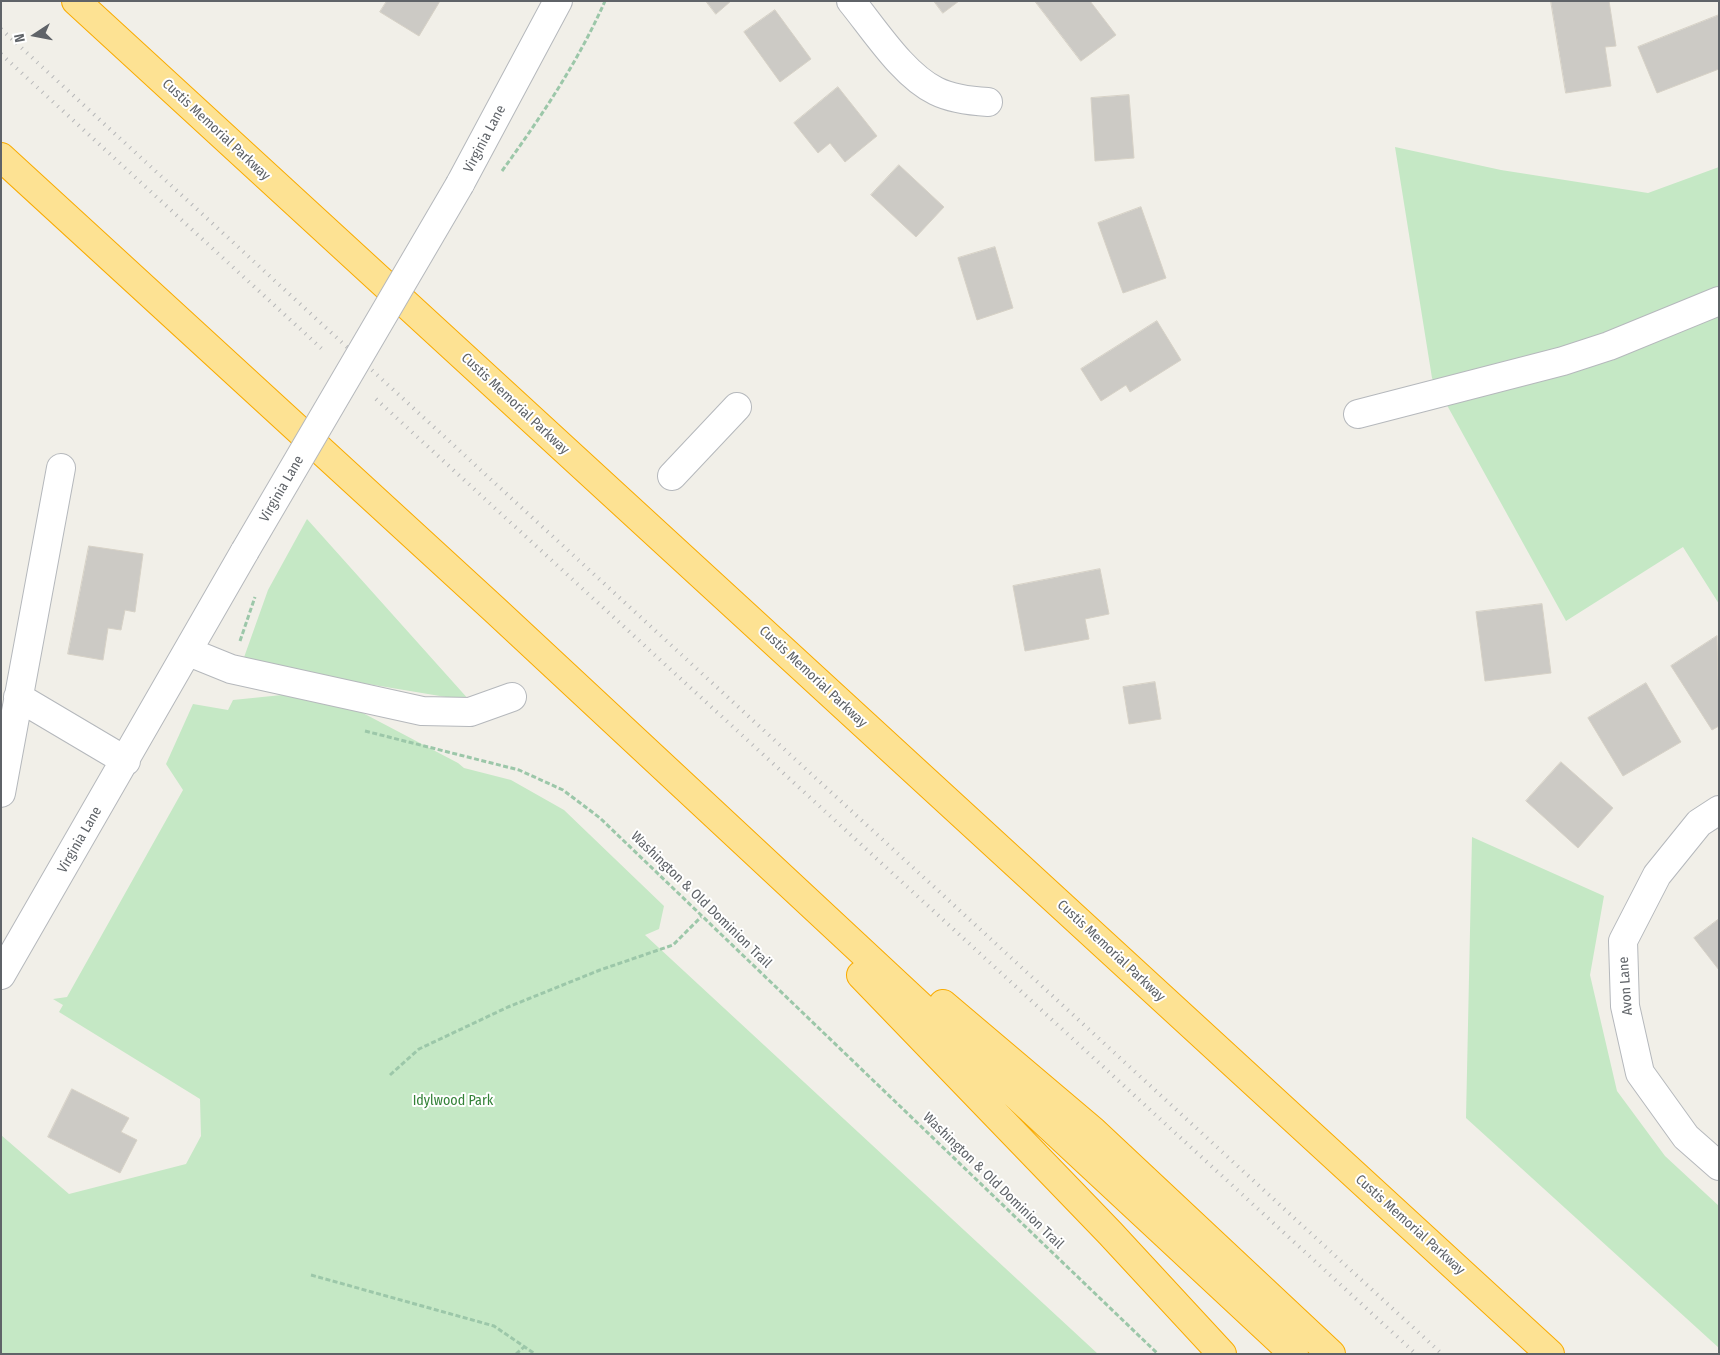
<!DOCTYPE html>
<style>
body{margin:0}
#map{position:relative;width:1720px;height:1355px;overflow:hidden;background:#f1efe8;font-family:"Fira Sans Condensed",sans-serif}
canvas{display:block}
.frame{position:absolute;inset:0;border:2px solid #5f6368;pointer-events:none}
.north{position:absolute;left:10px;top:10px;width:50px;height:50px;-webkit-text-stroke:4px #fff;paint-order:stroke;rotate:259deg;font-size:14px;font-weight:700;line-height:20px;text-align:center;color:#5f6368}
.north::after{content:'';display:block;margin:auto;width:18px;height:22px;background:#5f6368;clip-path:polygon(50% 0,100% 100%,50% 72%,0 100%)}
</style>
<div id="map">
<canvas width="1720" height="1355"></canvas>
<div class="frame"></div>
<div class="north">N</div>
</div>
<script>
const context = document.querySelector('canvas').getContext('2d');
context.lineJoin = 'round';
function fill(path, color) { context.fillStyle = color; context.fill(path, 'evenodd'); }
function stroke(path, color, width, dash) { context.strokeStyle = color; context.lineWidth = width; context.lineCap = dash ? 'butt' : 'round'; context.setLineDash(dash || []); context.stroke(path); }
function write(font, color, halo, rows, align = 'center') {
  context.font = font + ' "Fira Sans Condensed",sans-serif'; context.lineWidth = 4; context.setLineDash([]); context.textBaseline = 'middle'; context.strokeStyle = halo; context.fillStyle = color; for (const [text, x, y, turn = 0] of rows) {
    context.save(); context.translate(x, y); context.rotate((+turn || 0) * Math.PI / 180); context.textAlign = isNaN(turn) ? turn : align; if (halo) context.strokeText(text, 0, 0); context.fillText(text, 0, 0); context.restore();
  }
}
fill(new Path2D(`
 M1395,147L1501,170L1648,193L1719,167V604L1683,547L1566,621L1432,378Z
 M307,519L470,701L242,663L268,590Z
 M321,691L458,763L464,768L511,780L564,810L664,906L659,929L645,935L1098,1354H1V1135L69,1194L186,1164L201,1136L200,1099L59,1012L63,1005L53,999L67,997L183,790L166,764L193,704L228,710L233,700Z
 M1472,837L1604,896L1590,975L1617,1091L1665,1156L1719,1206V1348L1466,1118Z`), '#c5e8c5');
const building = new Path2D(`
 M387,1H440L419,36L380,12Z
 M706,1H731L716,14Z
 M934,1H959L943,13Z
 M1035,1H1090L1116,35L1081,61Z
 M1551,1H1609L1616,46L1605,47L1611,86L1566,93Z
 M775,10L811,59L780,82L744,32Z
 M1719,15V69L1657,93L1638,47Z
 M838,87L877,136L845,162L830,143L818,153L794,123Z
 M1129,95L1134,158L1095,161L1091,98Z
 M899,165L944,207L916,237L871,195Z
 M1141,207L1166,278L1123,293L1098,223Z
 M995,247L1013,308L977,320L958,258Z
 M1157,321L1181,360L1130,392L1126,385L1101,401L1081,369Z
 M89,546L143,554L135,612L125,610L121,630L108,628L103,660L68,654Z
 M1100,569L1109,614L1085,619L1089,639L1025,651L1013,586Z
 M1542,604L1551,673L1485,681L1476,612Z
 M1717,636L1719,726L1712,730L1671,666Z
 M1155,682L1161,719L1129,724L1123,687Z
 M1646,683L1681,742L1623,776L1588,718Z
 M1561,762L1613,808L1578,848L1526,801Z
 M1719,919V970L1694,938Z
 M72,1089L129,1118L121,1132L137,1140L120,1173L48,1137Z`);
fill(building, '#cccac5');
stroke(building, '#d6d1c6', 1);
const minor = new Path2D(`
 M851,1C874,29 903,75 936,91C952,99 970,101 988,102
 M460,184L558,1
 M1358,414L1563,361L1609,346L1719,301
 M672,476L737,407
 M189,652L231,669L422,711L470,712L512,697
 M18,697L126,761
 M1,793L61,468
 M1719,810L1699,823L1657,875L1623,941L1625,1006L1640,1073L1686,1137L1719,1166
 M1,975L245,551`);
const highway = new Path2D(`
 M76,1L1550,1354
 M1,157L495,610L1294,1354
 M861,975L1110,1233L1222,1354
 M943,1004L1093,1131L1331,1354`);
stroke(minor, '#b5b8bc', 30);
stroke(highway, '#f9ab00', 30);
stroke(new Path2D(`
 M502,171C541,117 578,62 605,1
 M240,641L255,597
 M365,731L519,770L563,790L600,818L1158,1354
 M390,1075L419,1049L508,1007L600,970L673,945L701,917
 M311,1275L494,1326L535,1354
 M516,1354L525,1346`), '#9cc7a9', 3, [5, 2.5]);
stroke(minor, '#fff', 28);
stroke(highway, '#fde293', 28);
stroke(new Path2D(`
 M1,29L1442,1354
 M1,54L322,349
 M376,399L1416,1354`), '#b6b7b8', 4, [1, 6]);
const minorBridge = new Path2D(`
 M245,551L460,184`);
stroke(minorBridge, '#b5b8bc', 30, []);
stroke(minorBridge, '#fff', 28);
write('14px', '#5f6368', '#fff', [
 ["Custis Memorial Parkway",216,130,43],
 ["Virginia Lane",485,139,-62],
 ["Custis Memorial Parkway",515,404,43],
 ["Virginia Lane",282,489,-60],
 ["Custis Memorial Parkway",813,677,43],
 ["Virginia Lane",80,840,-60],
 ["Washington & Old Dominion Trail",701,900,44],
 ["Custis Memorial Parkway",1111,951,43],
 ["Avon Lane",1626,986,-94],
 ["Washington & Old Dominion Trail",993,1181,44],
 ["Custis Memorial Parkway",1410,1225,42]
]);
write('14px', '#348238', '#fff', [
 ["Idylwood Park",453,1101]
]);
</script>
